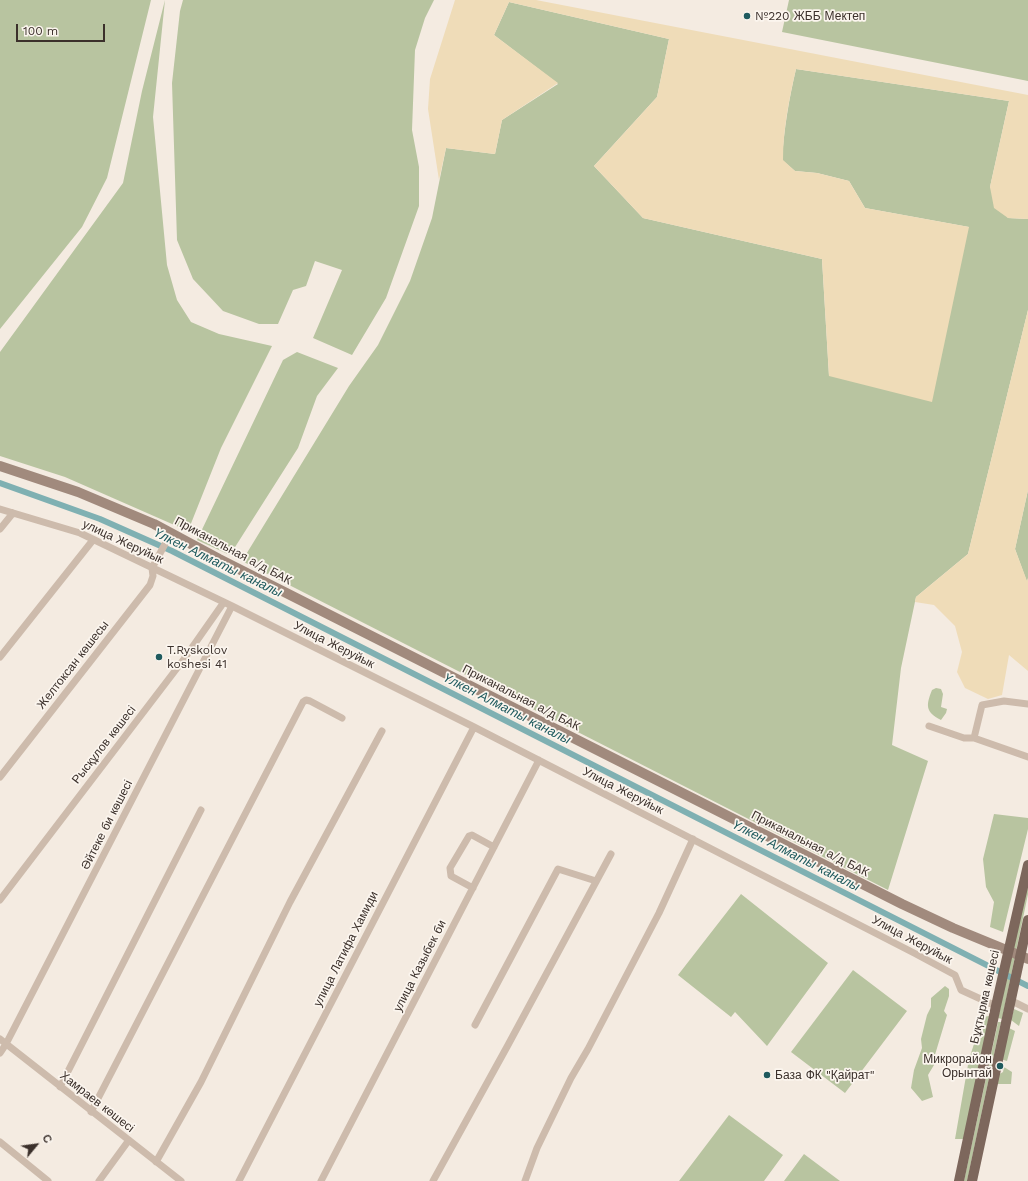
<!DOCTYPE html>
<meta charset="utf-8">
<style>
body{margin:0}
#map{position:relative;width:1028px;height:1181px;overflow:hidden;background:#f4ebe1;font-family:"Work Sans",sans-serif}
canvas{display:block}
.north{position:absolute;left:16px;top:1125px;width:40px;height:40px;-webkit-text-stroke:3px #fbf5ee;paint-order:stroke;rotate:61deg;font-size:11px;font-weight:700;line-height:16px;text-align:center;color:#3b302b}
.north::after{content:'';display:block;margin:auto;width:14px;height:18px;background:#3b302b;clip-path:polygon(50% 0,100% 100%,50% 72%,0 100%)}
.scale{position:absolute;left:16px;top:24px;width:89px;height:18px;box-sizing:border-box;border:2px solid #3b302b;border-top:0;padding-left:5px;font-size:12px;line-height:14px;white-space:nowrap;color:#3b302b;-webkit-text-stroke:3px #fbf5ee;paint-order:stroke}
</style>
<div id="map">
<canvas width="1028" height="1181"></canvas>
<div class="north">С</div>
<div class="scale">100 m</div>
</div>
<script>
const context = document.querySelector('canvas').getContext('2d');
context.lineJoin = 'round';
function fill(path, color) { context.fillStyle = color; context.fill(path, 'evenodd'); }
function stroke(path, color, width, dash) { context.strokeStyle = color; context.lineWidth = width; context.lineCap = dash ? 'butt' : 'round'; context.setLineDash(dash || []); context.stroke(path); }
function write(font, color, halo, rows, align = 'center') {
  context.font = font + ' "Work Sans",sans-serif'; context.lineWidth = 3.5; context.setLineDash([]); context.textBaseline = 'middle'; context.strokeStyle = halo; context.fillStyle = color; for (const [text, x, y, turn = 0] of rows) {
    context.save(); context.translate(x, y); context.rotate((+turn || 0) * Math.PI / 180); context.textAlign = isNaN(turn) ? turn : align; if (halo) context.strokeText(text, 0, 0); context.fillText(text, 0, 0); context.restore();
  }
}
fill(new Path2D(`
 M0,0H151L107,178L82,227L0,329Z
 M165,0L153,117L167,265L177,300L191,322L219,334L272,346L221,448L188,531L65,477L0,456V352L123,183L142,91Z
 M183,0H434L425,18L415,50L412,130L419,167V206L386,298L352,355L313,338L342,270L315,261L306,286L293,290L278,324H259L223,311L193,279L177,240L172,83L180,11Z
 M789,0H1028V81L782,32Z
 M509,2L669,39L657,97L594,166L643,218L822,259L829,376L969,227L865,208L849,181L817,173L795,171L782,160C784,129 789,99 796,69L1009,101L990,187L1008,218L1028,219V310L968,554L916,597L901,668L892,745L928,761L888,890L242,561L349,386L378,345L410,281L432,218L446,148L495,154L502,120L558,84L494,35Z
 M297,352L338,368L317,396L298,448L230,555L197,540L283,360Z
 M1028,490V578L1027,582L1015,549Z
 M936,688L941,689L943,694L941,707L947,709L946,713L941,720C925,712 926,705 932,690Z
 M994,814L1028,818V829L1003,932L990,927L994,902L986,887L983,859Z
 M1028,878V894L1002,1019L998,1018Z
 M741,894L828,963L767,1046L735,1012L731,1017L678,975Z
 M853,970L907,1011L845,1093L791,1052Z
 M945,986L949,989V996L944,1011L947,1015L934,1058V1065L928,1075L933,1097L922,1101L911,1088L914,1070L922,1048L921,1039L927,1015L931,1007V998Z
 M1014,1009L1023,1013L1019,1026L1011,1020Z
 M989,1016L967,1135L963,1139H955L969,1059L983,1017Z
 M998,1022H1001L967,1181H964Z
 M1009,1028L1015,1031L1007,1061L1000,1059Z
 M1004,1067L1012,1072L1011,1084H996L998,1075L1003,1072Z
 M729,1115L783,1155L764,1181H679Z
 M804,1154L840,1181H784Z`), '#b8c4a0');
fill(new Path2D(`
 M455,0H536L1028,95V219L1008,218L994,208L990,187L1009,101L796,69C789,99 783,130 783,160L795,171L817,173L849,181L865,208L969,227L932,402L829,376L822,259L643,218L594,166L657,97L669,39L509,2L494,35L558,83L502,120L495,154L446,148L439,180L428,109L430,79Z
 M1028,310V490L1015,549L1027,581L1028,578V671L1009,655L1002,695L988,699L965,688L957,672L962,652L955,626L934,605L915,602L916,597L968,554Z`), '#efdcb8');
stroke(new Path2D(`
 M0,483L100,519L172,551L1028,986`), '#7fb0b2', 6);
stroke(new Path2D(`
 M0,509L80,533L232,606L474,727L914,953L955,975L961,990L996,1006
 M0,529L13,513
 M0,657L93,540
 M929,726L964,738H974L982,705L1004,701L1028,704
 M974,738L1028,757
 M0,777L150,585L153,576L152,568L171,533
 M473,888L451,876L450,868L469,836L472,835L494,847
 M0,900L184,659L224,602
 M1010,1000L1028,1009
 M475,1025L558,869L596,881
 M0,1039L181,1181
 M0,1053L6,1044L232,606
 M60,1087L201,810
 M91,1112L303,702L306,700L310,701L342,718
 M0,1142L48,1181
 M156,1162L201,1082L290,902L382,731
 M99,1181L129,1140
 M239,1181L474,727
 M321,1181L539,760
 M433,1181L508,1045L611,854
 M525,1181L537,1148L571,1078L588,1049L659,913L693,839`), '#cdbbac', 7);
stroke(new Path2D(`
 M0,466L78,492L154,524L219,559L902,904L953,928L1028,959`), '#a18a7d', 10);
stroke(new Path2D(`
 M959,1181L996,1006L1028,865
 M972,1181L1028,920`), '#7d675c', 10);
for (const [x, y, r, color] of [
 [747,16,4,"#1f5a5e"],
 [159,657,4,"#1f5a5e"],
 [1000,1066,4,"#1f5a5e"],
 [767,1075,4,"#1f5a5e"]
]) { const dot = new Path2D(); dot.arc(x, y, r, 0, 2 * Math.PI); context.fillStyle = color; context.fill(dot); stroke(dot, '#fbf5ee', 1.5); }
write('12px', '#3b302b', '#fbf5ee', [
 ["№220 ЖББ Мектеп",755,16],
 ["T.Ryskolov",167,650],
 ["koshesi 41",167,664],
 ["Микрорайон",992,1059,"right"],
 ["Орынтай",992,1073,"right"],
 ["База ФК \"Қайрат\"",775,1075]
], 'left');
write('12px', '#3b302b', '#fbf5ee', [
 ["улица Жеруйык",123,542,25],
 ["Приканальная а/д БАК",233,551,28],
 ["Улица Жеруйык",334,645,27],
 ["Желтоксан көшесы",73,665,-52],
 ["Приканальная а/д БАК",521,698,27],
 ["Рысқұлов көшесі",104,745,-52],
 ["Улица Жеруйык",623,791,27],
 ["Әйтеке би көшесі",107,825,-63],
 ["Приканальная а/д БАК",810,844,27],
 ["Улица Жеруйык",912,940,28],
 ["улица Латифа Хамиди",346,949,-63],
 ["улица Казыбек би",420,966,-63],
 ["Бұқтырма көшесі",985,997,-77],
 ["Хамраев көшесі",97,1102,38]
]);
write('italic 13px', '#1f5a5e', '#fbf5ee', [
 ["Үлкен Алматы каналы",218,563,26],
 ["Үлкен Алматы каналы",507,709,27],
 ["Үлкен Алматы каналы",796,856,27]
]);
</script>
